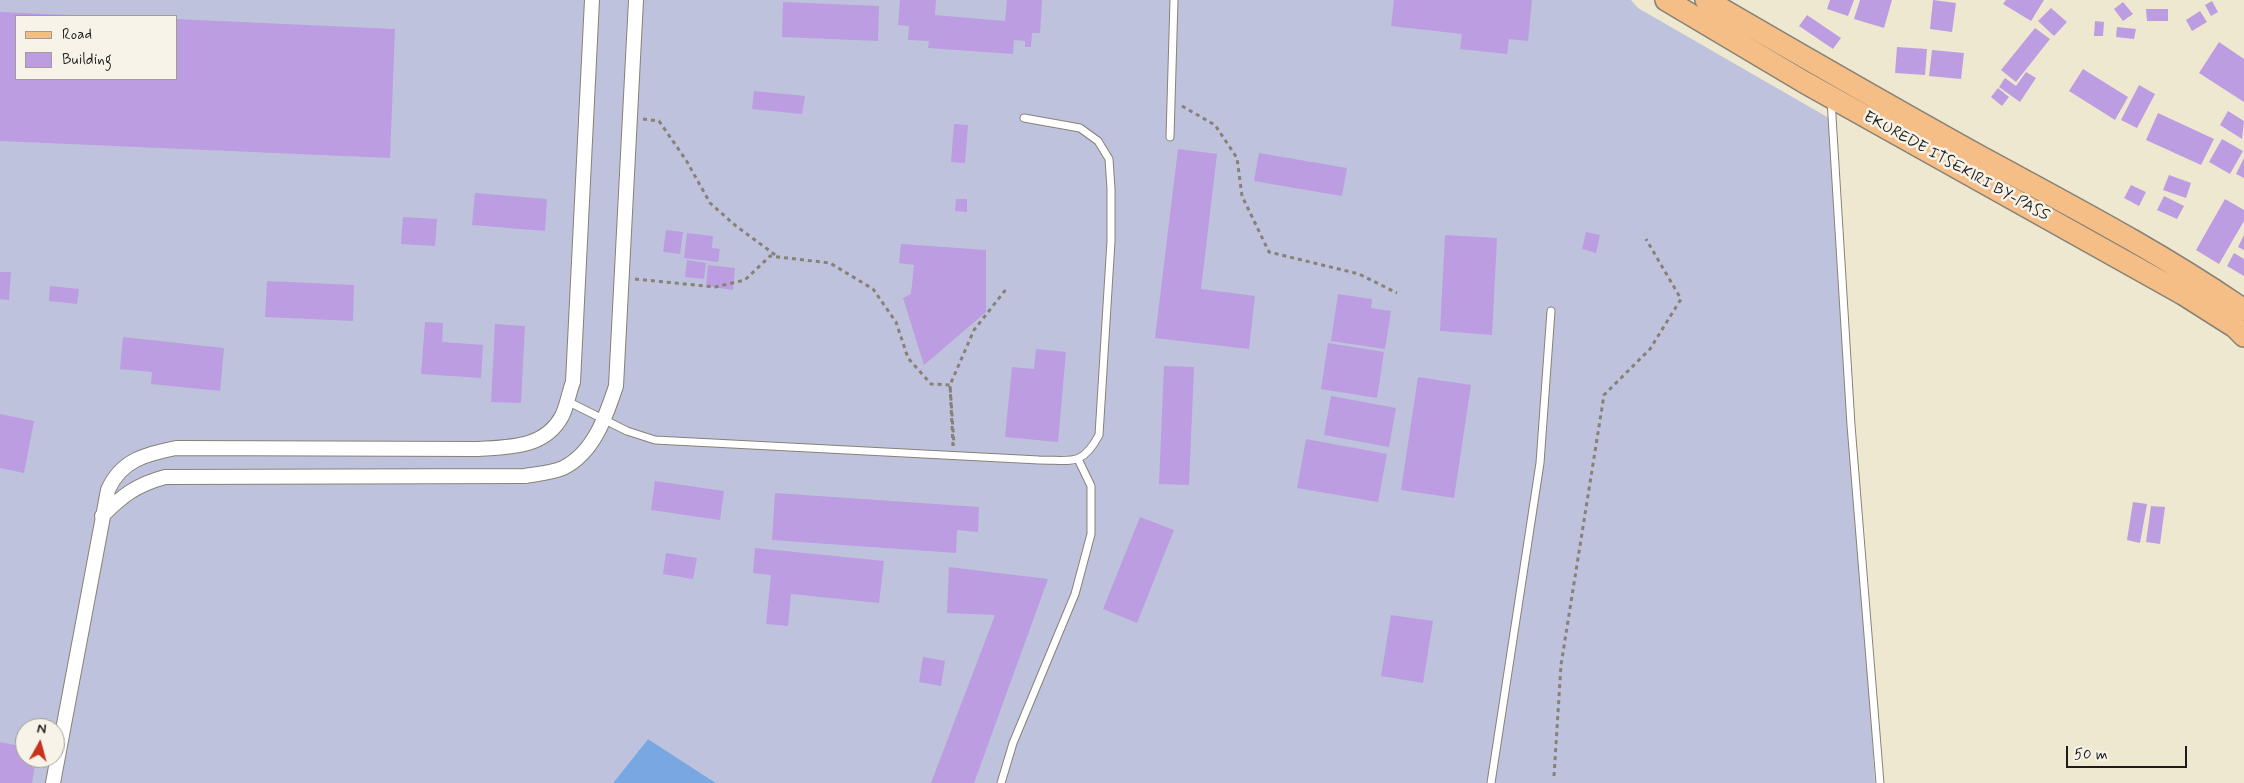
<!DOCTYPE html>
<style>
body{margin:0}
#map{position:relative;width:2244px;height:783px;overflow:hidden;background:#efe8d0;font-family:Mynerve,sans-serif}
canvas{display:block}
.legend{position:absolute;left:15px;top:15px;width:162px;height:65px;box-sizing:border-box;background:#f7f3e8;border:1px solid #9f9d96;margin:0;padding:6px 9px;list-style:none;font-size:15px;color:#1c1c1c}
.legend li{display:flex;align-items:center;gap:10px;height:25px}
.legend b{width:25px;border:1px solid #9f9d96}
.north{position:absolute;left:15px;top:718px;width:50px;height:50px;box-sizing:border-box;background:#f7f3e8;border:1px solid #9f9d96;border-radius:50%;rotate:7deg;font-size:14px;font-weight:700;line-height:20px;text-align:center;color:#1c1c1c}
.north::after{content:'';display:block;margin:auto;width:18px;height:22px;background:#c8321e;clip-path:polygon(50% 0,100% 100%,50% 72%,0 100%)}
.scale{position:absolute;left:2066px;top:746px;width:121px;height:22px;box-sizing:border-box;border:2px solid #1c1c1c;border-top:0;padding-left:6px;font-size:15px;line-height:18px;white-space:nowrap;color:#1c1c1c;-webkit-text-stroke:4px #f7f3e8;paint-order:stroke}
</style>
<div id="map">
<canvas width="2244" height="783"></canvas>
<ul class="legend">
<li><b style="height:6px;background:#f6be87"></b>Road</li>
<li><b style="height:14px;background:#bc9de1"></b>Building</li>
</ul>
<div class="north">N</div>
<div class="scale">50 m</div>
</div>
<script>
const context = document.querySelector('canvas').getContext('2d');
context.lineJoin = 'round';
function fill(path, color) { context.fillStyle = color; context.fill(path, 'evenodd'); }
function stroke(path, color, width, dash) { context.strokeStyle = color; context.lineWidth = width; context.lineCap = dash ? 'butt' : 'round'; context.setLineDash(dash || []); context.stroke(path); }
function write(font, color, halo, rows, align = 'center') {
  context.font = font + ' Mynerve,sans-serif'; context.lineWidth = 5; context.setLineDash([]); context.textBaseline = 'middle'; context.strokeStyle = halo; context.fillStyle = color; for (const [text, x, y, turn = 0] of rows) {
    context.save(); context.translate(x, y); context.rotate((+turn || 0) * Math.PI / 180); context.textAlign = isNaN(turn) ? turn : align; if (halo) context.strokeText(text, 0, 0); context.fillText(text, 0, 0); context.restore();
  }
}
fill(new Path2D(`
 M0,0H1631L1638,8L1834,121L1875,783H716L648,739L613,783H0ZM16,16H176V79H16ZM25,728H55V758H25Z`), '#bfc2dd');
fill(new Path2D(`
 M648,739L716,783H613Z`), '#78a7e1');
fill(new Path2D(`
 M900,0H936L935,15L1005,21L1007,0H1042L1040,33H1032L1031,47H1025V41L1014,40L1013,54L928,48L929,41L908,40L909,26L898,25Z
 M1394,0H1532L1528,41L1509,39L1507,54L1460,49L1462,34L1391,26Z
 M1830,0H1854L1848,16L1827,9Z
 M1860,0H1892L1884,28L1854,19Z
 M1933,0L1956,3L1952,32L1930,29Z
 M2006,0H2044L2031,21L2003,4Z
 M2212,1L2218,12L2211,16L2205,5Z
 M783,2L879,6L878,41L782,37Z
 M2123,2L2133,14L2123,21L2114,9Z
 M2051,8L2067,22L2054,36L2038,21Z
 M2146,9H2168V21H2147Z
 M2200,11L2207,22L2192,31L2186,20Z
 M0,12L68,15L16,16V79H176V19L395,29L390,158L0,141Z
 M1807,15L1841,38L1833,49L1799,26Z
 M2095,21L2104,22L2103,36H2094Z
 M2117,27L2136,29L2134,39L2116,37Z
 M2035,28L2050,39L2016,82L2001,70Z
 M2219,42L2244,59V102L2199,73Z
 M1897,47L1927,49L1925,75L1895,73Z
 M1932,50L1964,53L1961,79L1929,76Z
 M2083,69L2128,97L2115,120L2069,91Z
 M2026,72L2036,78L2020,102L1999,87L2005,78L2016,86Z
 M2139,85L2155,94L2137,128L2121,120Z
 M1998,88L2009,97L2002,106L1991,97Z
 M754,91L805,96L802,114L752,109Z
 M2228,111L2244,121L2242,139L2220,125Z
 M2158,113L2214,139L2201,165L2146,140Z
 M954,124L968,125L965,163L951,162Z
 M2222,139L2243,151L2230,174L2209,162Z
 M1178,149L1217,154L1201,289L1255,296L1249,349L1155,338Z
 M1259,153L1347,168L1342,196L1254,181Z
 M2244,158V178L2236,174Z
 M2169,175L2191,183L2186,198L2163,190Z
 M2131,185L2146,192L2139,206L2124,198Z
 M475,193L547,199L545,231L472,225Z
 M2164,196L2184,206L2177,219L2157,210Z
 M956,199H967V212L955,211Z
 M2225,199L2244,210V221L2219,264L2196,250Z
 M403,217L437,219L435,246L401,244Z
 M666,230L683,232L680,254L663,252Z
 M1586,232L1600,235L1596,253L1582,249Z
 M687,233L713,236L712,248L720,249L718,262L684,258Z
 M1445,235L1497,238L1492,335L1440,331Z
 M2244,235V250L2238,247Z
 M901,244L986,250V312L924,365L903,298L911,294L914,265L899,263Z
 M2234,253L2244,259V276L2227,266Z
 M687,260L706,263L704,279L685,277Z
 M708,265L735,268L733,290L706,286Z
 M0,272H11L9,300L0,299Z
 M267,281L354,285L353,321L265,317Z
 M50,286L79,289L77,304L49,301Z
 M1338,294L1372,299L1371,308L1391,311L1385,349L1331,341Z
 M425,322L443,323L442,342L483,345L481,378L421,374Z
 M495,324L525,326L521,403L491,402Z
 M123,337L224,348L220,391L151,384L152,372L120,369Z
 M1328,343L1384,352L1377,398L1321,389Z
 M1036,349L1066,352L1058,442L1005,437L1012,367L1034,369Z
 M1164,366L1194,367L1189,485L1159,484Z
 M1418,377L1471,385L1454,498L1401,490Z
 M1331,396L1396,408L1389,447L1324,435Z
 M0,414L34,421L24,473L0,468Z
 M1306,439L1387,454L1378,502L1297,488Z
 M655,481L724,491L720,520L651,510Z
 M775,493L979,507L978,532L957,530L956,553L772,540Z
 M2133,502L2147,504L2140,543L2127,540Z
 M2151,506L2165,507L2160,544L2146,542Z
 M1140,517L1174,530L1137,623L1103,609Z
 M755,548L884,561L879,603L791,594L788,626L766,624L771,575L753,573Z
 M666,553L697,558L693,579L663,574Z
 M949,567L1048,579L974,783H931L995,615L947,613Z
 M1391,615L1433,621L1423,683L1381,676Z
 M923,657L945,661L941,686L919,682Z
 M0,742L25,747V758H36L32,783H0Z`), '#bc9de1');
const service = new Path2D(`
 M1831,100L1851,425L1880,783
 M1170,137L1174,0
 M567,401L627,431L655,440L1039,460C1071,460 1082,467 1099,435L1111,241V189L1109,159L1098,141L1080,128L1024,118
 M1001,783L1013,743L1075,594L1091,534V486L1078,459
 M1491,783L1540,463L1551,311`);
const minor = new Path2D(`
 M102,516C123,495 136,485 165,477L525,476C536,474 552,473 563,468C594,453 606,416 616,386L636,0
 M53,783L108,490C121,460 146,454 176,448L478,449C510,447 545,448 562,416C567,406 569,392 573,382L592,0`);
const primary = new Path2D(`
 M1666,0L1804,82L2183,294L2235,327L2244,336
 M1706,0C1797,53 1887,105 1979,156C2069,205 2160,252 2244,310`);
stroke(service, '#868276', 9);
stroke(minor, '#868276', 16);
stroke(primary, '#868276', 24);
stroke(new Path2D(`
 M1182,106L1215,125L1237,158L1242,196L1269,252L1359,274L1397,293
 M643,119L659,121L686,160L710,203L736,226L778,257
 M635,279L715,287L745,280L770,256L830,263L873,289L896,322L908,358L931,384L950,385L954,445
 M953,446L950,385L974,330L1007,288
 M1554,776L1561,665L1604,395L1650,349L1681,299L1646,239`), '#868276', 3, [4, 4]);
stroke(service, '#fff', 7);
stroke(minor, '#fff', 14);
stroke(primary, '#f6be87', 21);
write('16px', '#1c1c1c', '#f7f3e8', [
 ["EKUREDE ITSEKIRI BY-PASS",1956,167,29]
]);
</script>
